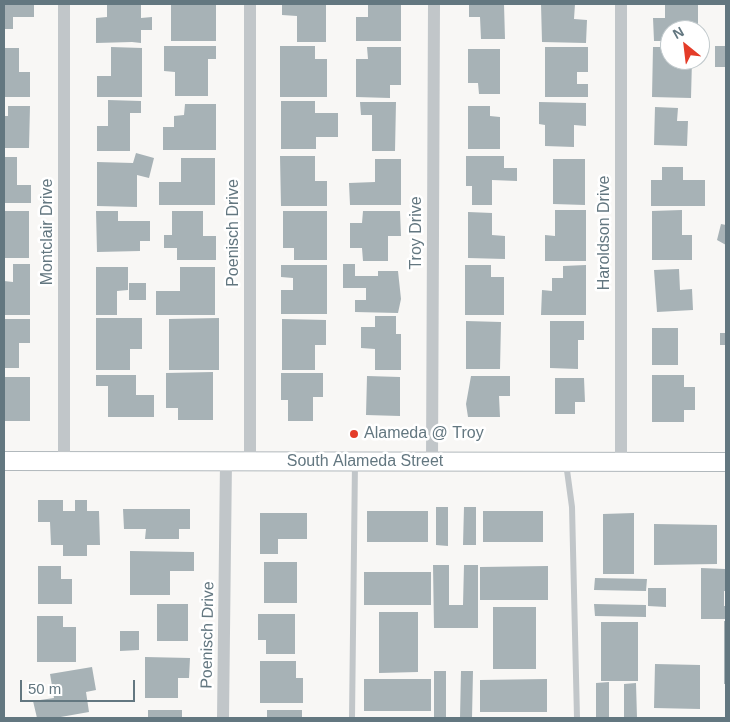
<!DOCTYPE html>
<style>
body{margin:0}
#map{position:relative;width:730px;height:722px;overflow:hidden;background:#f8f7f5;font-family:Arial,sans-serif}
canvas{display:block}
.frame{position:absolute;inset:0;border:5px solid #637780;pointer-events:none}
.north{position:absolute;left:660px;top:20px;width:50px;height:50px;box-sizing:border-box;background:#fff;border:1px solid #c1c9cc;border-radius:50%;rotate:331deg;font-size:14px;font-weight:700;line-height:20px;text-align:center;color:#637780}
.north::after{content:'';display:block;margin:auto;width:18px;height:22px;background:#e43c29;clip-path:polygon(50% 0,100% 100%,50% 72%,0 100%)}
.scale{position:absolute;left:20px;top:680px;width:115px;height:22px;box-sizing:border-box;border:2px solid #637780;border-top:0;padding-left:6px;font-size:15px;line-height:18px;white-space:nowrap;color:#637780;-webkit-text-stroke:4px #fff;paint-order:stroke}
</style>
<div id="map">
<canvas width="730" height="722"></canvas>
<div class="frame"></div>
<div class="north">N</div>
<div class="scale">50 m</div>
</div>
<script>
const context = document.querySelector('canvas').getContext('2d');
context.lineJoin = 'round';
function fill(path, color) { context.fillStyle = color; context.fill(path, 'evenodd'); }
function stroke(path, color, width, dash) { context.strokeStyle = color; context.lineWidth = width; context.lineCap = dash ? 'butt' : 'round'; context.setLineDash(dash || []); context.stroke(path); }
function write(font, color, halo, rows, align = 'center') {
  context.font = font + ' Arial,sans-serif'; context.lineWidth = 5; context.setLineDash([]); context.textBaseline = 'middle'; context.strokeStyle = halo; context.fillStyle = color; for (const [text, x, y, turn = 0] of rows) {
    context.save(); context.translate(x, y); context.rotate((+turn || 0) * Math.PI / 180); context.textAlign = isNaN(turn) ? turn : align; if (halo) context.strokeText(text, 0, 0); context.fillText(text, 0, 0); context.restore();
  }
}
fill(new Path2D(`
 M4,4H34V17H13V29H4Z
 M107,4H141V18L152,17V30H141V43L132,42L96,43V18L107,17Z
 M171,4H216V41H171Z
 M282,4H326V42H297V16L282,15Z
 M368,4H401V41H356V17H368Z
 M469,4H504L505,39H481L480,17H469Z
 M541,4H575L574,19L587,20L586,43L542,42Z
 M665,4H698V30H670V41H654L653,18H665Z
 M164,46H216V59H208V96H175V72L164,71Z
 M280,46H315V59H327V97H280Z
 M715,46H726V67H715Z
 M111,47L142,48V97H97V76H111Z
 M367,47H401V85H390V98L356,97V59H368Z
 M545,47H588V72H577V84H588V97H545Z
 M653,47H670V60H692L691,98L652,97Z
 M4,48H19V72H30V97H4Z
 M468,49H500V94H479L478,83H468Z
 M108,100L141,101V113H130V151H97V126H108Z
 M281,101H315V113H338V137H316V149H281Z
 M360,102H396L395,151H372V115H361Z
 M539,102L586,103V126L574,125V147L545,146V125L539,124Z
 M185,104H216V150H163V127H174V116L184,115Z
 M8,106H30L29,148H4V116H8Z
 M468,106H490V116L500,117V149H468Z
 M655,107L678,108L677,121H688L687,146L654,145Z
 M136,153L154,158L149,178L137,175V207L97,206V162L133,163Z
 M280,156H315V181H327V206H281Z
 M466,156H504V168H517V181L492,180V205H472V186H466Z
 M4,157H17V185H31V203H4Z
 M181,158H215V205H159V182H181Z
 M375,159H401V205H350L349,183L375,182Z
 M553,159H585V205L553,204Z
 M662,167H683V180H705V206H651V180H662Z
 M555,210H586V261H545V235L555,236Z
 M682,210V235H692V260H652V211Z
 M4,211H29V258H4Z
 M96,211H118V221H150V241H140V251L97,252Z
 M172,211H203V236H216V260H177V248H164V235H172Z
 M283,211H327V260H294V248H283Z
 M363,211H400L401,236H388V261H363L362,248H350V223H362Z
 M468,212L492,213V235L505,236V259L468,258Z
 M721,224L726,225V245L717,240Z
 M13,264H30V315H4V281L13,282Z
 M343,264H355V276H378V271H398L401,299L398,313L355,312V300H366V288H343Z
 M281,265H327V314H281V290H293V278L281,277Z
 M465,265H491V277H504V315H465Z
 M586,265V315H541L542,290L552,291V278H563V266Z
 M96,267H128V290L117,291V315H96Z
 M180,267H215V315H156V291H180Z
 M679,269L680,290L692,289L693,310L657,312L654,270Z
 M129,283H146V300H129Z
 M375,316H396V334H401V370H375V349L361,348V327H375Z
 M96,318H142V349H130V370H96Z
 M219,318V370H169V319Z
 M4,319H30V343H19V368H4Z
 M282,319L326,320V345H315V370H282Z
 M466,321L501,322L500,369H466Z
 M550,321H584V340H578V369L550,368Z
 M652,328H678V365H652Z
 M720,333H726V345H720Z
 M213,372V420H178V408H166V373Z
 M281,373H323V397H313V421H288V400H281Z
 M96,375H136V395H154V417H108V386H96Z
 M652,375H684V387H695V410H684V422H652Z
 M367,376L400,377V416L366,415Z
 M471,376H510V396H499L500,417H468L466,404Z
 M4,377H30V421H4Z
 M555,378H584L585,402H575V414H555Z
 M38,500H63V511H75V500H87V511H99L100,545H87V556H63V545H51L50,522H38Z
 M436,507H448V546L436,545Z
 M464,507H476V545H463Z
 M123,509H190V529H179V539H145L146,529H124Z
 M367,511H428V542H367Z
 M483,511H543V542H483Z
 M260,513H307V539H278V554H260Z
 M634,513V574H603V514Z
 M654,524L717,525V564L654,565Z
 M130,551L194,552V571H170V595H130Z
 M264,562H297V603H264Z
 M433,565H449V605H463L464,565H478V628H434Z
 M38,566H61V579H72V604H38Z
 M548,566V600H480V567Z
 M701,568L725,569L726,591H724V606H726V619H701Z
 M364,572H431V605H364Z
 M595,578L647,579L646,591L594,590Z
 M648,588H666V607L648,606Z
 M157,604H188V641H157Z
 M594,604L646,605V617L595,616Z
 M493,607H536V669H493Z
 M379,612H418V672L379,673Z
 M258,614H295V654H266V640H258Z
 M37,616H63V627H76V662H37Z
 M724,621H726V684H724Z
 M601,622H638V681H601Z
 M120,631H139V650L120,651Z
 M145,657L190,658L189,678H178V698H145Z
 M260,661H296V678H303V703H260Z
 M655,664L700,665V709L654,708Z
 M92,667L96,690L86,692L89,712L55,718H37L33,701L54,698L50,674Z
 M434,671H446V718H434Z
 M461,671H473L472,718H460Z
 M364,679H431V711H364Z
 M547,679V712H480V680Z
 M609,682V718H596V683Z
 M636,683L637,718H624V684Z
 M148,710H182V718H148Z
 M267,710H302V718H267Z`), '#a7b2b6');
const secondary = new Path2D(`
 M4,461L726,462`);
stroke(secondary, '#b1b8bc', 20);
stroke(new Path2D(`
 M566,463L572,507L577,718
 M352,718L355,462`), '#c1c6c9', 6);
stroke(new Path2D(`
 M64,461V4
 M250,461V4
 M432,462L434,4
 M621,462V4
 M223,718L226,461`), '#c1c6c9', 12);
stroke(secondary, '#fff', 18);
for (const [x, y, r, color] of [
 [354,434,5,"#e43c29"]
]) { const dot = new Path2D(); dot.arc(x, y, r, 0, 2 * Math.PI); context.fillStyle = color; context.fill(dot); stroke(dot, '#fff', 2); }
write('16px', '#637780', '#fff', [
 ["Montclair Drive",48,232,-90],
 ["Poenisch Drive",234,233,-90],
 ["Troy Drive",417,233,-90],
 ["Haroldson Drive",605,233,-90],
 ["South Alameda Street",365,462],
 ["Poenisch Drive",208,635,-89]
]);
write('16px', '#637780', '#fff', [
 ["Alameda @ Troy",364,434]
], 'left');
</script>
